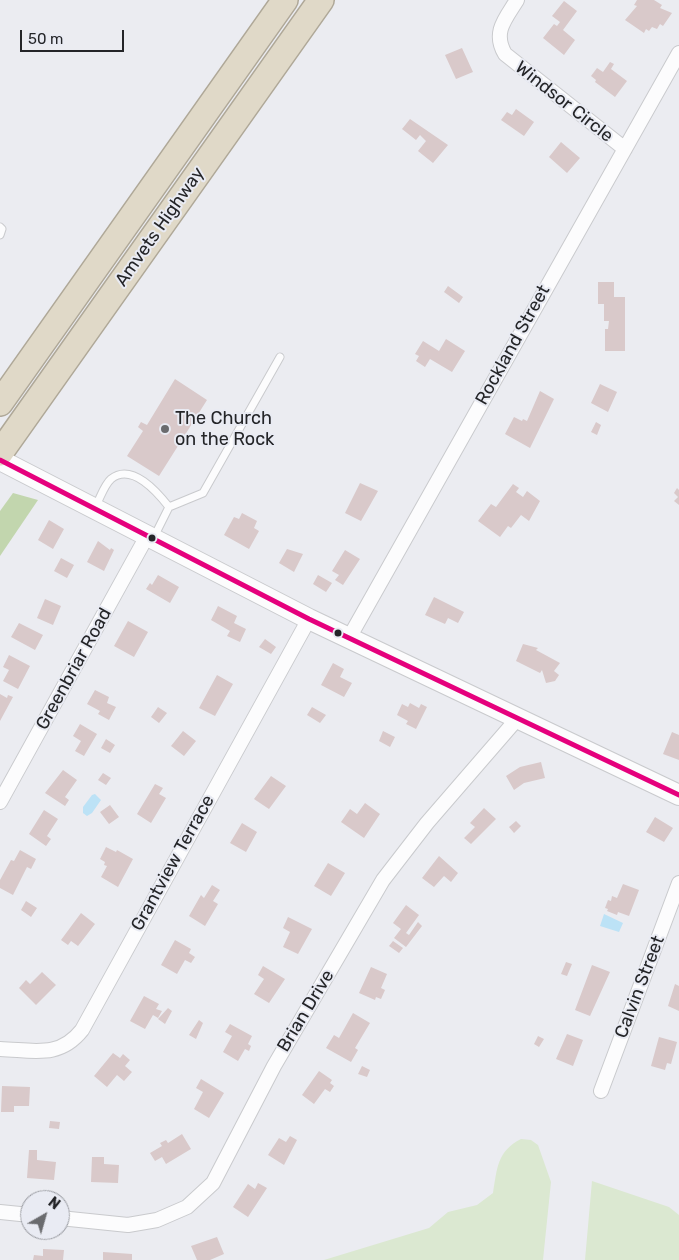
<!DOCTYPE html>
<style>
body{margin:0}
#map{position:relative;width:679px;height:1260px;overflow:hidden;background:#ebecf1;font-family:Rubik,sans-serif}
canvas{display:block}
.north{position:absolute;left:20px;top:1190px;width:50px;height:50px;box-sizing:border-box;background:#e9ebf3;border:1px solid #9a9ca2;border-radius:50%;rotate:38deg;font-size:14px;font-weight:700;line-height:20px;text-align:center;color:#242528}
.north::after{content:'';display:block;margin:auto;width:18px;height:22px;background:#6a6b6e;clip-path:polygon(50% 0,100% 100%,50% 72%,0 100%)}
.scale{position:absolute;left:20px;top:30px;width:104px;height:22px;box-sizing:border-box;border:2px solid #242528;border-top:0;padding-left:6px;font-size:15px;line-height:18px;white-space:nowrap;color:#242528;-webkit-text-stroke:4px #e9ebf3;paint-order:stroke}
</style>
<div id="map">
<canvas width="679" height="1260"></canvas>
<div class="north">N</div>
<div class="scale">50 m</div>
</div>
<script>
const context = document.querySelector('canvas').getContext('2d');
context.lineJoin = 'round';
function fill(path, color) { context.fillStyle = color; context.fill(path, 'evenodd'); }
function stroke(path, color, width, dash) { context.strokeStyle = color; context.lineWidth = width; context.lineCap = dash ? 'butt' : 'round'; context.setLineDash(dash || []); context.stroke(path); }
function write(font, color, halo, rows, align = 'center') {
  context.font = font + ' Rubik,sans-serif'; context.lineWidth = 4; context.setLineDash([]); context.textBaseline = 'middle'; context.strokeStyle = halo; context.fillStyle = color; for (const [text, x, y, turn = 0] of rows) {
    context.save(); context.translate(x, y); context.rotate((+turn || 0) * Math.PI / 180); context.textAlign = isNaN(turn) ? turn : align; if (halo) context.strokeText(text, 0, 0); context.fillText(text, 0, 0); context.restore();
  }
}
fill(new Path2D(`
 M521,1139L531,1140L538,1145L551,1182L543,1260H324L429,1228L448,1212L477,1205L493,1193C497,1169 497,1151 521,1139Z
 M592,1181L669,1207L679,1215V1260H585Z`), '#dbe8d1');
fill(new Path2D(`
 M13,493L38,500L0,556V511Z`), '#c2d6ae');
fill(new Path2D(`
 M95,794L101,800L92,813L87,816L83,813V807L92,795Z
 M604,914L623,923L619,932L600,926Z`), '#bce2f6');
fill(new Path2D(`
 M637,0H654L662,5L660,8L672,13L663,26L660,24L657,29L652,27L649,31L646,29L644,33L625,20L637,6L634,5Z
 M564,1L577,11L563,30L575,40L564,55L543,38L554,24L557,26L560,22L552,16Z
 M462,48L473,72L456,79L445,55Z
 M610,62L614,64L611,69L627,81L615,97L595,82L596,80L591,76L597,68L603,72Z
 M516,109L534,122L524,136L501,120L507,112L512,115Z
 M410,119L448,145L433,163L418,151L426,141L420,135L416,140L402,129Z
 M561,142L580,158L567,173L549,157Z
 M598,282H614V297H625V351H605V329H608L609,321H604V304H598Z
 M448,286L463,297L459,303L444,292Z
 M446,339L465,351L452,372L430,359L425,367L416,361L419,356L415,354L423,341L439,351Z
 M175,379L207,400L159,476L127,456L143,431L138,427L141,422L147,425Z
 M600,384L617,392L608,412L591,403Z
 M540,391L554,399L530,448L505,434L514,417L522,421L523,419L527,421Z
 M596,422L601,425L597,435L591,432Z
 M360,483L378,491L361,521L345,513Z
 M513,484L519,488L516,492L523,497L527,491L540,501L529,521L521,515L511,528L508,526L500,537L478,521L491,504L496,507Z
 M677,488L679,490V505L674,501L678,497L674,493Z
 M242,513L257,521L254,528L259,531L249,549L224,535L234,517L239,519Z
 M49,520L64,529L53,549L38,540Z
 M98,541L110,550L111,548L114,550L104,571L87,562Z
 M287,549L303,554L294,572L279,563Z
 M345,550L360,559L343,585L335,580L339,575L332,571Z
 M61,558L74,565L67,578L54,571Z
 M158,575L179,587L170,603L146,589L150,583L152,585Z
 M318,575L332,583L326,592L313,584Z
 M434,597L464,612L458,623L448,618L445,624L425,615Z
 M45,599L61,606L53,625L37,618Z
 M218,606L237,616L234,623L246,629L240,642L227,636L230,631L211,620Z
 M128,621L148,632L134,657L114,646Z
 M19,623L43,635L35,650L11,637Z
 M265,639L276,647L271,654L259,647Z
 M523,644L538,648L536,650L560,663L554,671L559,675L555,681L546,683L542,670L540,673L516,661Z
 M9,655L30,666L18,689L3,681L9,670L3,667Z
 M333,663L344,669L340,677L352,683L344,697L321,685Z
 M217,675L233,684L215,716L199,708Z
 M95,690L109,697L107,703L116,707L109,720L98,714L100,711L87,704Z
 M0,694L7,698L8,695L13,697L0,721Z
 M410,703L419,708L421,704L427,707L416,729L406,724L408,721L397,715L402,704L408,707Z
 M158,707L167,713L159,723L151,717Z
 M312,707L326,715L320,723L307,715Z
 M80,724L97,734L84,756L75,751L81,741L73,736Z
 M183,731L196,741L184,756L171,746Z
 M383,731L395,737L390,747L379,741Z
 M672,732L679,735V760L663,754Z
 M106,739L115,745L110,753L101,748Z
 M541,762L545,778L524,783L514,790L506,776L520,767Z
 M63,770L77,780L65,797L69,800L65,806L45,793Z
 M103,773L111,778L106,785L98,780Z
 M271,776L286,786L269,809L254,799Z
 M155,784L163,788L159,794L166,798L151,823L137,814Z
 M365,803L380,814L364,838L341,822L350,809L357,814Z
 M110,805L119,817L109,824L100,812Z
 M484,808L496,819L471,844L464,838L475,827L470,823Z
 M44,810L58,819L47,836L51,839L46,846L29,834Z
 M655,817L673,828L664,842L646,832Z
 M516,821L521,826L514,833L509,827Z
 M242,823L257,832L246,852L230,843Z
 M106,847L116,852L117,850L133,859L118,887L101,877L107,866L104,865L105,862L100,859Z
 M20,850L36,859L31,869L27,867L13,895L0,888V880L11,860L14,861Z
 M439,856L458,873L451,882L444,876L434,887L422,878Z
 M328,863L345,873L331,896L314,886Z
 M623,884L639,890L629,916L618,912L617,915L607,911L608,909L605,908L608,900L611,901L612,896L617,898Z
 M212,885L220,890L213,901L218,904L205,926L189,916L201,895L204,898Z
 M26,901L37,908L31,917L21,910Z
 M406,905L419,915L406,933L409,935L418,922L422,926L406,947L394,938L401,929L393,923Z
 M81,913L95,924L78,946L71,941L68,945L61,940Z
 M288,917L312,929L298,954L283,947L290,932L283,928Z
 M175,940L191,949L189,953L195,957L191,963L185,960L177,974L161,965Z
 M393,941L403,948L399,953L389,946Z
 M566,962L572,964L567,976L561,974Z
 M592,965L610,972L590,1016L575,1010Z
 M263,966L285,979L269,1003L254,994L264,979L258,975Z
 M371,967L387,974L381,988L385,990L381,999L376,997L375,1000L359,993Z
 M42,972L56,985L36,1005L19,988L26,980L30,984Z
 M675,984L679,986V1011L668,1006Z
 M144,996L159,1004L156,1009L162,1011L158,1018L153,1015L145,1029L130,1021Z
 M168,1008L172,1011L165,1024L158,1019Z
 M353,1013L370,1023L355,1048L358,1050L351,1062L326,1048L334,1035L339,1038Z
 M199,1020L203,1023L196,1039L189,1035Z
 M230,1024L252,1036L248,1044L251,1046L249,1051L245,1049L238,1061L223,1052L232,1036L225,1032Z
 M567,1034L583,1040L573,1066L556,1059Z
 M538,1036L544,1039L539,1047L534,1044Z
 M659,1037L677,1042L671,1064L667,1063L665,1070L651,1066Z
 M113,1053L120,1058L123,1054L130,1060L125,1066L132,1072L124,1081L117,1075L107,1087L94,1076Z
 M362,1066L370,1070L367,1077L358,1074Z
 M319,1071L332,1080L330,1083L334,1086L330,1092L325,1089L314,1104L302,1095Z
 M201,1079L224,1093L209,1118L194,1109L203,1092L196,1088Z
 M2,1086L30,1087L29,1106H14V1112H1Z
 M50,1121L60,1122L59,1129L49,1128Z
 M182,1134L191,1149L166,1164L162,1157L155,1161L150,1153L162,1146L160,1143L166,1140L168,1143Z
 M290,1136L297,1140L284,1165L268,1155L279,1138L286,1142Z
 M29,1150H37V1160L56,1162L54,1180L27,1178Z
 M92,1157H104V1164L119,1165L118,1183L91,1182Z
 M258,1183L267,1188L248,1217L233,1207L248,1184L255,1189Z
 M217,1237L224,1254L210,1260H197L191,1246Z
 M43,1249L64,1250L63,1260H33L34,1255L43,1256Z
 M103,1252L132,1254V1260H103Z`), '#d9c9ca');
const service = new Path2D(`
 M0,227L2,229L0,235
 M95,507C100,499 104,485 111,479C132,462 158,493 169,507L154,537
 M169,507L203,493L280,357`);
const minor = new Path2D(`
 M517,0C506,18 492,32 505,54L625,149
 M349,638L679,53
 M0,802L147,536
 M0,1049C33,1050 59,1059 82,1030L309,619
 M601,1091L679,883
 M0,1212L30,1215
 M60,1218L128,1225L157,1220L187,1207L213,1183L274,1066L383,880L427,823L517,719`);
const secondary = new Path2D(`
 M0,460L309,619L679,795`);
const motorway = new Path2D(`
 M0,403L285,0
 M0,453L321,0`);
stroke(service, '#c9cacd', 9);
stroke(minor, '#c9cacd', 16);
stroke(secondary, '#c9cacd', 22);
stroke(motorway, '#afa898', 28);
stroke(service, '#fcfcfd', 7);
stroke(minor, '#fcfcfd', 14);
stroke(secondary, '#fcfcfd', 20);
stroke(motorway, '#e0d9c8', 25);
stroke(new Path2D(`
 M0,460L309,619L679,795`), '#e5007d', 5);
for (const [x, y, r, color] of [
 [165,429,5,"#6a6b6e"],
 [152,538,4.5,"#242528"],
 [338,633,4.5,"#242528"]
]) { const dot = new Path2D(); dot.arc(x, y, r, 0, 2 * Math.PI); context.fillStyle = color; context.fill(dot); stroke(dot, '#e9ebf3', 2); }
write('18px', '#242528', '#e9ebf3', [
 ["Windsor Circle",564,102,38],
 ["Amvets Highway",160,227,-55],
 ["Rockland Street",513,345,-61],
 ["Greenbriar Road",74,669,-61],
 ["Grantview Terrace",173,863,-61],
 ["Calvin Street",640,987,-69],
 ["Brian Drive",306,1011,-59]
]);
write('18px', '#242528', '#e9ebf3', [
 ["The Church",175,419],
 ["on the Rock",175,440]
], 'left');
</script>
